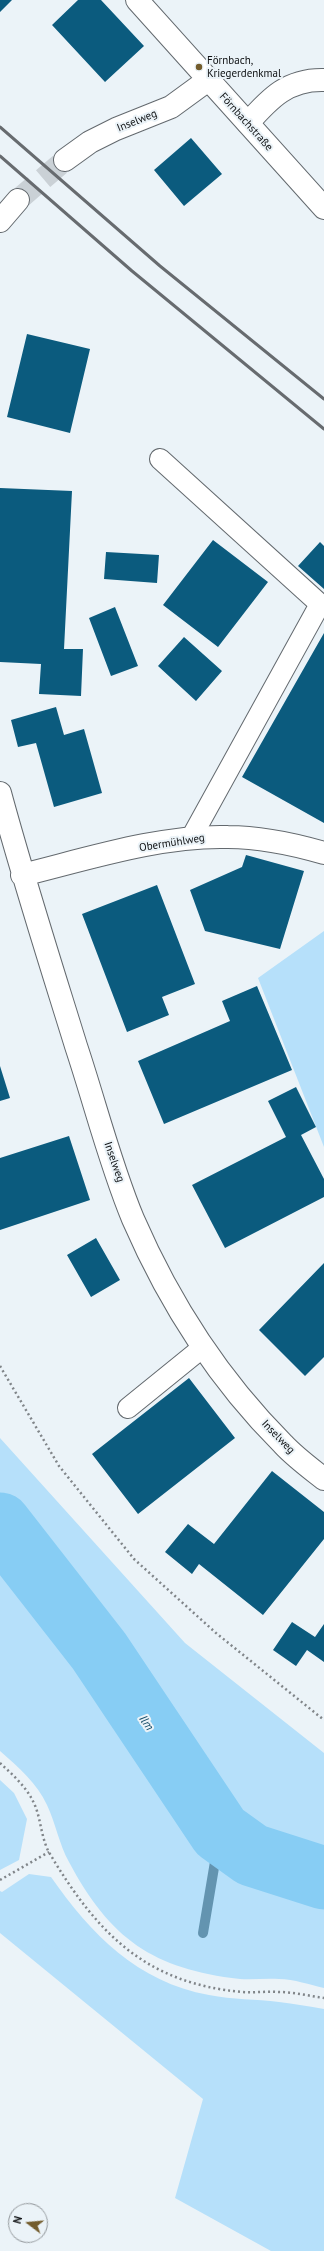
<!DOCTYPE html>
<meta charset="utf-8">
<style>
body{margin:0}
#map{position:relative;width:324px;height:2251px;overflow:hidden;background:#ebf3f8;font-family:"PT Sans",sans-serif}
canvas{display:block}
.north{position:absolute;left:8px;top:2203px;width:40px;height:40px;box-sizing:border-box;background:#ebf3f8;border:1px solid #93989c;border-radius:50%;rotate:286deg;font-size:11px;font-weight:700;line-height:16px;text-align:center;color:#0e1012}
.north::after{content:'';display:block;margin:auto;width:14px;height:18px;background:#735c2c;clip-path:polygon(50% 0,100% 100%,50% 72%,0 100%)}
</style>
<div id="map">
<canvas width="324" height="2251"></canvas>
<div class="north">N</div>
</div>
<script>
const context = document.querySelector('canvas').getContext('2d');
context.lineJoin = 'round';
function fill(path, color) { context.fillStyle = color; context.fill(path, 'evenodd'); }
function stroke(path, color, width, dash) { context.strokeStyle = color; context.lineWidth = width; context.lineCap = dash ? 'butt' : 'round'; context.setLineDash(dash || []); context.stroke(path); }
function write(font, color, halo, rows, align = 'center') {
  context.font = font + ' "PT Sans",sans-serif'; context.lineWidth = 4; context.setLineDash([]); context.textBaseline = 'middle'; context.strokeStyle = halo; context.fillStyle = color; for (const [text, x, y, turn = 0] of rows) {
    context.save(); context.translate(x, y); context.rotate((+turn || 0) * Math.PI / 180); context.textAlign = isNaN(turn) ? turn : align; if (halo) context.strokeText(text, 0, 0); context.fillText(text, 0, 0); context.restore();
  }
}
fill(new Path2D(`
 M324,931V1147L258,978Z
 M0,1438L185,1643L324,1753V1988C310,1985 294,1979 279,1979C266,1978 253,1980 240,1979C153,1969 110,1939 69,1862C59,1844 56,1824 47,1805C37,1783 18,1767 0,1751Z
 M0,1780L14,1793L27,1819L19,1860L0,1870Z
 M29,1874L51,1877C91,1934 137,1982 209,1995C233,2000 256,1999 279,2002C294,2004 309,2006 324,2009V2251H271L175,2198L203,2099L0,1933V1891L2,1892Z`), '#b6e0fa');
stroke(new Path2D(`
 M203,1933L220,1832`), '#6394b0', 10);
stroke(new Path2D(`
 M0,1524L99,1651L220,1832L252,1855L324,1878`), '#87cdf4', 63);
fill(new Path2D(`
 M0,0H12L0,12Z
 M78,0H101L144,46L105,82L52,25Z
 M191,138L222,174L184,206L154,170Z
 M27,334L90,349L70,433L7,417Z
 M0,488L72,491L64,649H83L81,696L39,694L41,664L0,662Z
 M213,540L268,582L218,647L163,605Z
 M320,542L324,546V589L298,566Z
 M106,552L159,555L157,583L104,579Z
 M115,607L138,666L111,676L89,618Z
 M324,633V823L242,777Z
 M184,637L222,671L196,701L158,666Z
 M56,707L64,735L84,729L102,793L54,807L36,743L18,747L11,720Z
 M246,855L304,871L280,949L205,931L190,890L242,867Z
 M157,885L195,984L162,997L169,1015L127,1032L82,914Z
 M257,986L292,1070L164,1124L138,1061L230,1021L222,1001Z
 M0,1066L10,1098L0,1101Z
 M296,1087L316,1127L301,1135L324,1179V1197L225,1248L192,1185L286,1137L268,1101Z
 M69,1136L90,1200L0,1230V1158Z
 M96,1238L120,1280L91,1297L67,1255Z
 M324,1263V1357L305,1376L259,1330Z
 M189,1378L235,1438L138,1514L92,1454Z
 M272,1471L324,1512V1539L263,1615L199,1564L192,1574L165,1552L188,1524L214,1544Z
 M292,1622L315,1637L324,1624V1662L307,1650L296,1666L273,1650Z`), '#0b5b7e');
stroke(new Path2D(`
 M18,200L65,160`), '#cad1d6', 22, [22, 11]);
const lane = new Path2D(`
 M160,459L320,604L191,838
 M128,1408L202,1348`);
const street = new Path2D(`
 M248,123C270,98 288,79 324,80
 M65,160L90,142L116,129L171,107L208,80
 M0,221L18,200
 M0,793C23,878 50,962 76,1046C95,1103 110,1164 133,1219C169,1302 219,1380 283,1444C295,1457 310,1468 324,1479
 M22,875C87,859 161,835 228,837C261,837 293,844 324,853`);
const secondary = new Path2D(`
 M137,0L324,208`);
stroke(lane, '#63696e', 22);
stroke(street, '#63696e', 24);
stroke(secondary, '#63696e', 24);
stroke(new Path2D(`
 M0,1366L59,1466L134,1559L216,1633L324,1720
 M0,1763C14,1776 29,1789 36,1808C41,1822 42,1841 50,1854C97,1933 146,1984 243,1992C255,1993 267,1991 279,1992C294,1992 309,1996 324,1998
 M0,1880L49,1852`), '#808589', 2.5, [2, 3]);
stroke(lane, '#fff', 20);
stroke(street, '#fff', 22);
stroke(secondary, '#fff', 22);
stroke(new Path2D(`
 M0,127L160,266L324,399
 M0,156L132,271L324,429`), '#676b6f', 3);
for (const [x, y, r, color] of [
 [199,67,4,"#735c2c"]
]) { const dot = new Path2D(); dot.arc(x, y, r, 0, 2 * Math.PI); context.fillStyle = color; context.fill(dot); stroke(dot, '#ebf3f8', 1.5); }
write('11px', '#0e1012', '#ebf3f8', [
 ["Förnbach,",207,61],
 ["Kriegerdenkmal",207,74]
], 'left');
write('11px', '#0e1012', '#ebf3f8', [
 ["Inselweg",137,121,-22],
 ["Förnbachstraße",246,122,48],
 ["Obermühlweg",172,843,-9],
 ["Inselweg",114,1162,71],
 ["Inselweg",278,1437,46]
]);
write('italic 12px', '#164c67', '#ebf3f8', [
 ["Ilm",146,1723,56]
]);
</script>
